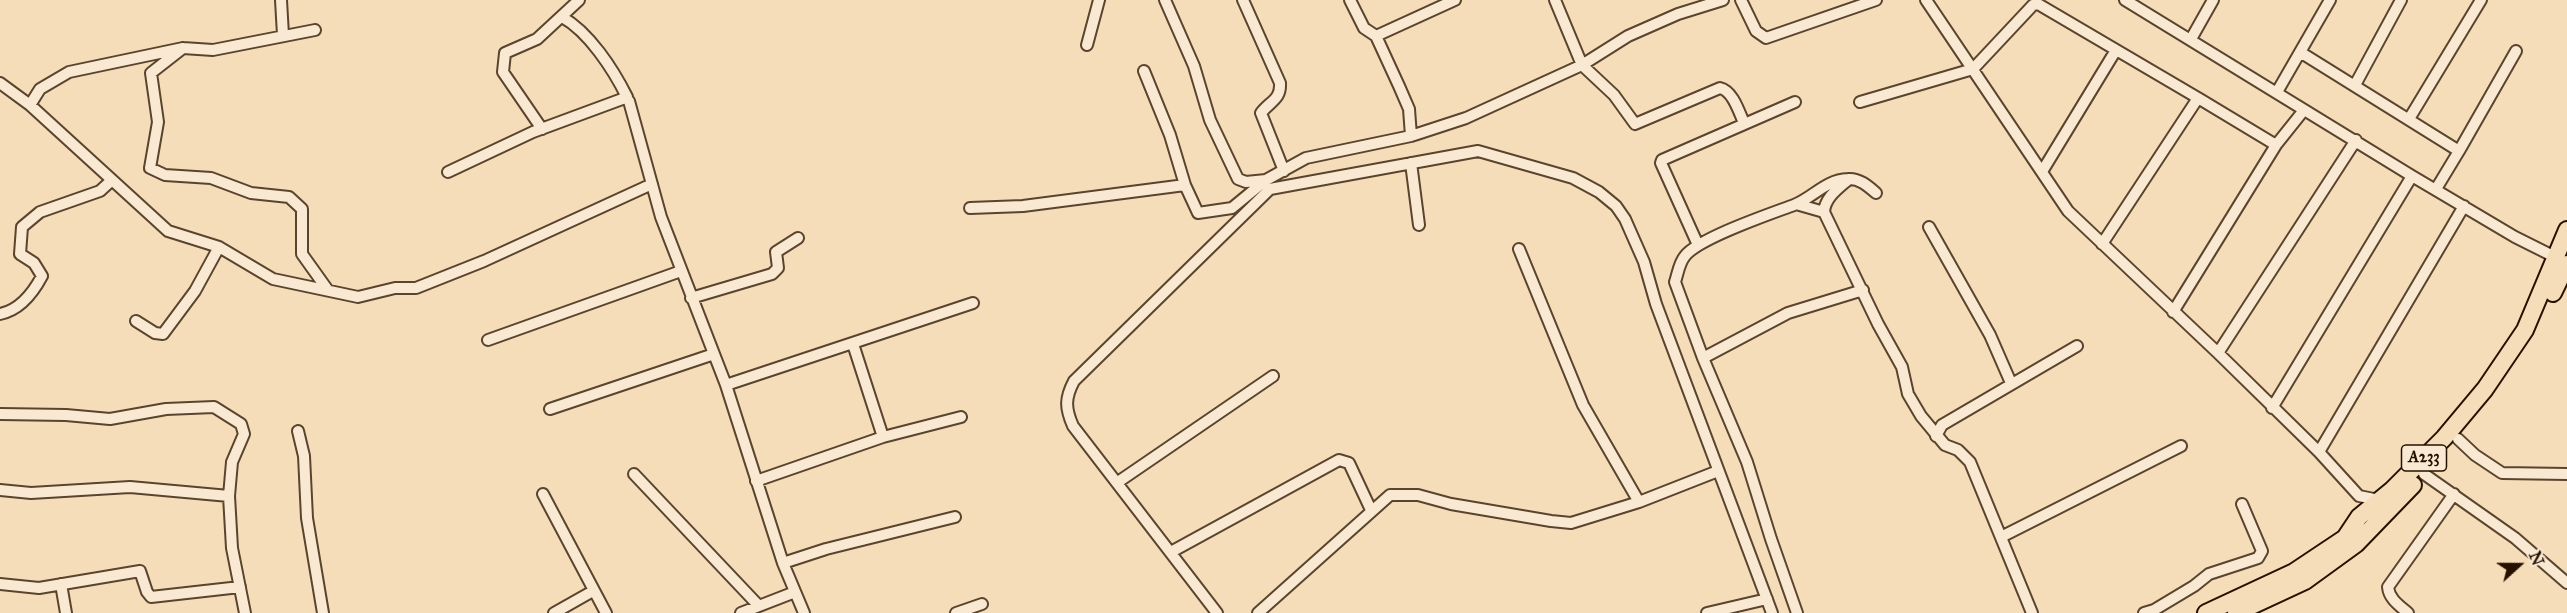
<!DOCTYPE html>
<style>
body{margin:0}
#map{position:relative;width:2567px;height:613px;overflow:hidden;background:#f6ddb9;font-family:"IM FELL Great Primer",serif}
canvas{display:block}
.north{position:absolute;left:2489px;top:535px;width:60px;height:60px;-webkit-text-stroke:4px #f9e9d2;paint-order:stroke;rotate:69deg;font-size:16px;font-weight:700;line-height:24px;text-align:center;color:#261100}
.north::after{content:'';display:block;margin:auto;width:21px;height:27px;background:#261100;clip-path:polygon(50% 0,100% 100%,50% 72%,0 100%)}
</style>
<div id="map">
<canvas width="2567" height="613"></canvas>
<div class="north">N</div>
</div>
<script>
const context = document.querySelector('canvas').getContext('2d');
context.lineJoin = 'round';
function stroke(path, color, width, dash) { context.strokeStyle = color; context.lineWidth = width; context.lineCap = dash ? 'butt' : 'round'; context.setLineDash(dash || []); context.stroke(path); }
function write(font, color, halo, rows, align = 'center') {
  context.font = font + ' "IM FELL Great Primer",serif'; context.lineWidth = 4.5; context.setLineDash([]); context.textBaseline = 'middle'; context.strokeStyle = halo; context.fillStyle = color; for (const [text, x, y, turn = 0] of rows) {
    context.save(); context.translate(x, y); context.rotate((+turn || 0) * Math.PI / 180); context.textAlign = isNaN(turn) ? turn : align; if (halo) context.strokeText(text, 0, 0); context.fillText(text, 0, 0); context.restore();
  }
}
const minor = new Path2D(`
 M281,0L283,35
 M1165,0L1194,66L1210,120L1238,179L1246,182L1266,180
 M1243,0L1280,83C1281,100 1270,101 1261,113L1284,171
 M1350,0L1364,28L1376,36L1399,86L1409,109L1411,136
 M1555,0L1582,65L1614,95L1635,124L1720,88C1733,91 1739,112 1744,123
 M1741,0L1756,31L1766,38L1876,0
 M1926,0L2068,211L2218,353L2319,452L2359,496L2379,500
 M2125,0L2412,176L2515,237L2557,258
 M562,17C589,32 613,69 627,97L625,98
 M1376,36L1455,0
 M2191,39L2213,0
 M1087,45L1099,0
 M183,48L151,73L158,122L150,168L165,175L211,178L251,193L289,197L302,209V254L327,289
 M2300,52L2459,151L2436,189
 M1144,71L1170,135L1185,185
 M0,83L30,105L168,231L219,247L273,279L358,297L395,288H416L484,261L652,184
 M2355,85L2401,0
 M2277,92L2330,0
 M1860,102L1973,69L2033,5L2038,4L2198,98
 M30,105L40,89L69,72L183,48L213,50L315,30
 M2409,119L2481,0
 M542,129L503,72L505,53L537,39L579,0
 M2459,151L2516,51
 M1411,163L1419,225
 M2043,170L2116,50
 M448,172L533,132L625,98L629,101L661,217L726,385L783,563L804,613
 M1849,179C1839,188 1825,197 1824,212L1878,324L1902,367L1908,394L1921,416L1945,445L1958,450L1970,462L2032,613
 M1796,204L1824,212
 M970,208L1023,206L1185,185L1198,213L1232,208L1266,180L1306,158L1411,136L1466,118L1582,65L1628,36L1678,14L1723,0
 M1929,227L1990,335L2011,383
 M2102,244L2198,98L2276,145
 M1698,245L1661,163L1662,160L1795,102
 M1519,249L1583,405L1639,502
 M691,298L772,274L778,268L776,252L798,238
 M2173,312L2276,145L2304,110
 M0,314C20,310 33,293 42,276L34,263L20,254L22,227L40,212L100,191L112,180
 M136,321L155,333L163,334L195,291L219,247
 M488,340L681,271
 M2218,353L2356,140
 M1703,358L1788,313L1863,290
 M726,385L973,303
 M2272,408L2412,176
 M550,409L714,354
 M0,414L66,415L110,419L166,409L214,407L241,424L244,434L232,462L229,496L232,548L245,613
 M298,431L304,456L307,518L323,613
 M1936,436L1942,425L2077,346
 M883,437L961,417
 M2458,439L2475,455L2502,473L2567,474
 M2319,452L2464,206
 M634,474L758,605
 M2424,474L2515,538L2567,583
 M756,481L883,437L853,344
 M1118,482L1273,376
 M0,490L31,493L130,487L229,496
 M543,494L606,613
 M2001,537L2181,446
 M1171,552L1339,460L1349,463L1371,510
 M783,563L826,549L955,517
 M0,584L39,588L140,571L147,592L151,597L240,587
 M61,584L66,613
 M554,613L593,591
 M741,613L795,592
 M956,613L982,604
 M1217,613L1073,426C1065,408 1065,398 1074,381L1270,189L1478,151L1573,178L1599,192L1616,206L1625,219L1644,262L1656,304L1772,613
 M1258,613L1390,495H1418L1451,504L1551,521L1571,523L1639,502L1718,471
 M1707,613L1767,599
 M1797,613L1771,539L1747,462L1703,358L1675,282C1678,273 1679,263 1685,256C1699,238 1770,214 1794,205C1814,197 1825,180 1848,179C1859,178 1868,186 1876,193
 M2144,613L2154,610L2194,586L2209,574L2258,558L2262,551L2242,504
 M2408,613C2400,606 2389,599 2388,587L2454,494`);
const highway = new Path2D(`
 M2553,293L2567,264
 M2206,613L2294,572L2345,538L2359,517L2392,490L2444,438L2485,389L2525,330L2567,230
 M2236,613L2305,581L2356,544L2413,485`);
stroke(minor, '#5a442e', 14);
stroke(highway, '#261100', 20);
stroke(minor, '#f9e9d2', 10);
stroke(highway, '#f6ddb9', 16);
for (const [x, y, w] of [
 [2424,458,45]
]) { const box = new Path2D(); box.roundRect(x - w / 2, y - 13, w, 26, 4.5); context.fillStyle = '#f9e9d2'; context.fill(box); stroke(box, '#261100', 1.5); }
write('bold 16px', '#261100', null, [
 ["A233",2424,458]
]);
</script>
